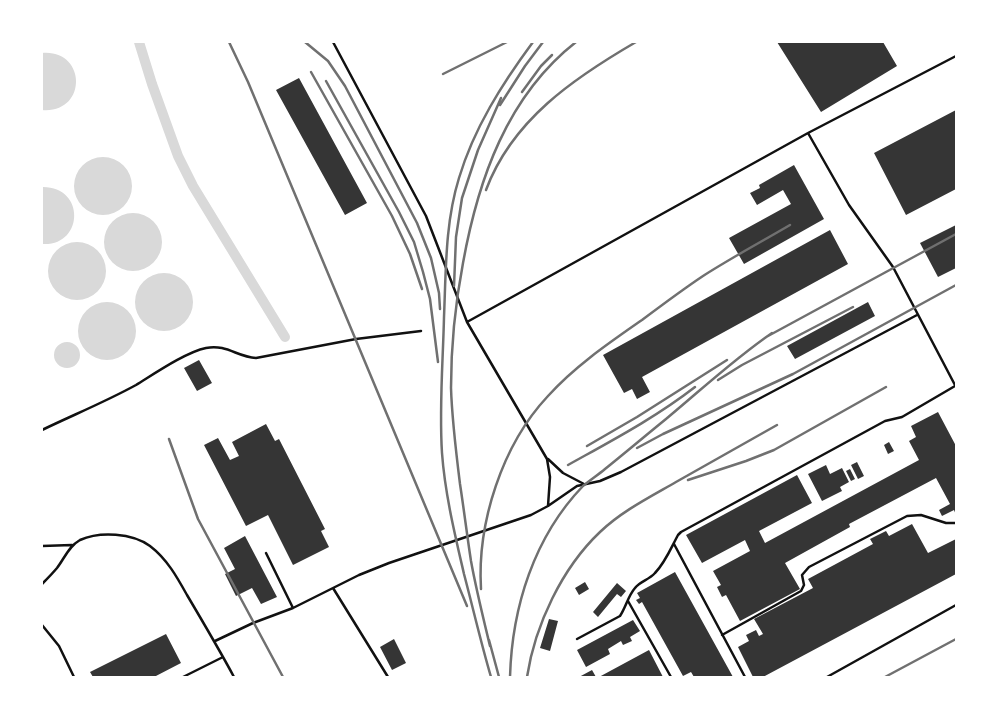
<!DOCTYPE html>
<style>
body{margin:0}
#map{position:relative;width:998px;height:719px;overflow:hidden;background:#fff;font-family:"IBM Plex Sans",sans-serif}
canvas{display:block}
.frame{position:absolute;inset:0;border:43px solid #fff;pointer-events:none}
</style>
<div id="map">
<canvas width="998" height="719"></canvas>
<div class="frame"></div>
</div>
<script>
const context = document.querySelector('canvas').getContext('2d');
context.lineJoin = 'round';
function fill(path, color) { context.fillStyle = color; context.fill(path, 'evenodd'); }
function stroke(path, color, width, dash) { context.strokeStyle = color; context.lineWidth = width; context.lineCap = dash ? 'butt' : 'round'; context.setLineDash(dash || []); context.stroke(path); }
fill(new Path2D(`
 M42,53C87,49 88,114 42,110Z
 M74 186a29 29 0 1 1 58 0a29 29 0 1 1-58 0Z
 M42,187C86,186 84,247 42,244Z
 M104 242a29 29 0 1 1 58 0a29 29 0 1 1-58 0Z
 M48 271a29 29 0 1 1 58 0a29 29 0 1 1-58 0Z
 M135 302a29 29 0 1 1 58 0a29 29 0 1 1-58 0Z
 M78 331a29 29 0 1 1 58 0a29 29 0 1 1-58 0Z
 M54 355a13 13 0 1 1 26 0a13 13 0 1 1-26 0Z`), '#d9d9d9');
stroke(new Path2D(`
 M139,42L152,84L178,156L193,186L285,337`), '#d9d9d9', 10);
fill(new Path2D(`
 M777,42H883L897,66L821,112Z
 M299,78L367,203L345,215L276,90Z
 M956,110V189L906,215L874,153Z
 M794,165L824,219L744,264L729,238L791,204L783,190L757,205L750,193L760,188L759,185Z
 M956,225V268L938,277L920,243Z
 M830,230L848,264L642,377L650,392L637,399L632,389L624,393L603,355Z
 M868,302L875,316L795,359L787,346Z
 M199,360L212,383L197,391L184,368Z
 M938,412L956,446V515L954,510L942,516L939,510L950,504L936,478L849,524L850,527L785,563L800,589L740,621L726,595L722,597L717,587L721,585L713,571L750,551L745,540L702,563L686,535L797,475L812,503L759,531L765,543L919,460L909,441L916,437L911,426Z
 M266,424L275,441L279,439L325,529L321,531L329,547L293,565L268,515L246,526L204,445L218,438L230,460L239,456L232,442Z
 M889,442L894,451L888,454L884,445Z
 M857,462L864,476L858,479L851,465Z
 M826,465L830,474L842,468L849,482L840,487L842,491L822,501L808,474Z
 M850,469L855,479L851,481L846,471Z
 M912,524L928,553L956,539V574L763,677H753L738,647L749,641L746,635L756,630L759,636L763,634L754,619L813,588L808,579L873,544L870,539L886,531L889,536Z
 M245,536L277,597L261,604L252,588L236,596L225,574L235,569L224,548Z
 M675,572L733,677H694L691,672L683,676L642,602L639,604L636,600L640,598L637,593Z
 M585,582L589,589L579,595L575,588Z
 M617,583L626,591L621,597L617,594L598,617L593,612Z
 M549,619L558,621L550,651L540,648Z
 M633,620L640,631L630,637L632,641L623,645L621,641L608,649L610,654L586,667L577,650Z
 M166,634L181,663L154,677H93L90,672Z
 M394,639L406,663L392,670L380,647Z
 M649,650L663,677H599Z
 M592,670L596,677H579Z`), '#353535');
stroke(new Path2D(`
 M333,42L426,216L467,322L547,459L550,477L548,506
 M808,133L849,205L893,267L956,387
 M467,322L808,133L956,56
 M42,430C73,415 105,402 136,385C154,374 186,352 206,348C227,344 237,357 256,358L356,339L421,331
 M548,459L563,473L584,484
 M674,544L745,677
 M42,546L72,545
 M266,553L293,608
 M42,584C47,579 52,574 57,568C64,559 69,546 80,540C100,531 132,533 150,546C167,559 177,577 187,595C203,622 219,649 234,677
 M333,588L388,677
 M628,601L671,677
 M42,625L59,646L74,677
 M722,635L801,591L804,585L802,575L809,567L907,516L921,515L946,523H956
 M577,639L620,616C626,607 628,596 635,588C640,581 649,580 655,573C665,563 671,548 678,535L681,532L885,421L902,417L955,386
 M215,641L253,623L293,608L359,575L389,563L531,515L548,506L577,486L600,481L621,472L917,315
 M183,677L223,657
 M827,677L956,605`), '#111', 2.5);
stroke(new Path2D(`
 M229,42L248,82L467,606
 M305,42L328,61L345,86L417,223L431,258L439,293L440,309
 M311,72L392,216L410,254L422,289
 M443,74L507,42
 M326,81L399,212L414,242L423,272L430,299L438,362
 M522,92L541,66L552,55
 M500,105L525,66L543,42
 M486,190C512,120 574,78 636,42
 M454,286L456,237L462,198L478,150L501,98
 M768,336L956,234
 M718,380L742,365L853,307
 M169,439L198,519L283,677
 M587,446L637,417L727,360
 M637,448L663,434L793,374L956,285
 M568,465C611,441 655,418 695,387
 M688,480L746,461L774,450L886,387
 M481,589C477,523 502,445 548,396C575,366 609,343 642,320C662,305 682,290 703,276C731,258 761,242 790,225
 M489,640L499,677
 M490,646C483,617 476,589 471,561C467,535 464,510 460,484C456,452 452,420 451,388C451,346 455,305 463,263C478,180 507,96 576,42
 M491,677C481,643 473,608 464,574C455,535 445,494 442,453C439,408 443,362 444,317C446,271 445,223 459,178C474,128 502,84 533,42
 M510,677C512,607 534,537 583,486C590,480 598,475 605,469C625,453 645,436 666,419C701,390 734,359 772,333
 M527,677C535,625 562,568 600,532C622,511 650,497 676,482C710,463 743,444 777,425
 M885,677L956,639`), '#707070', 2.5);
</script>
